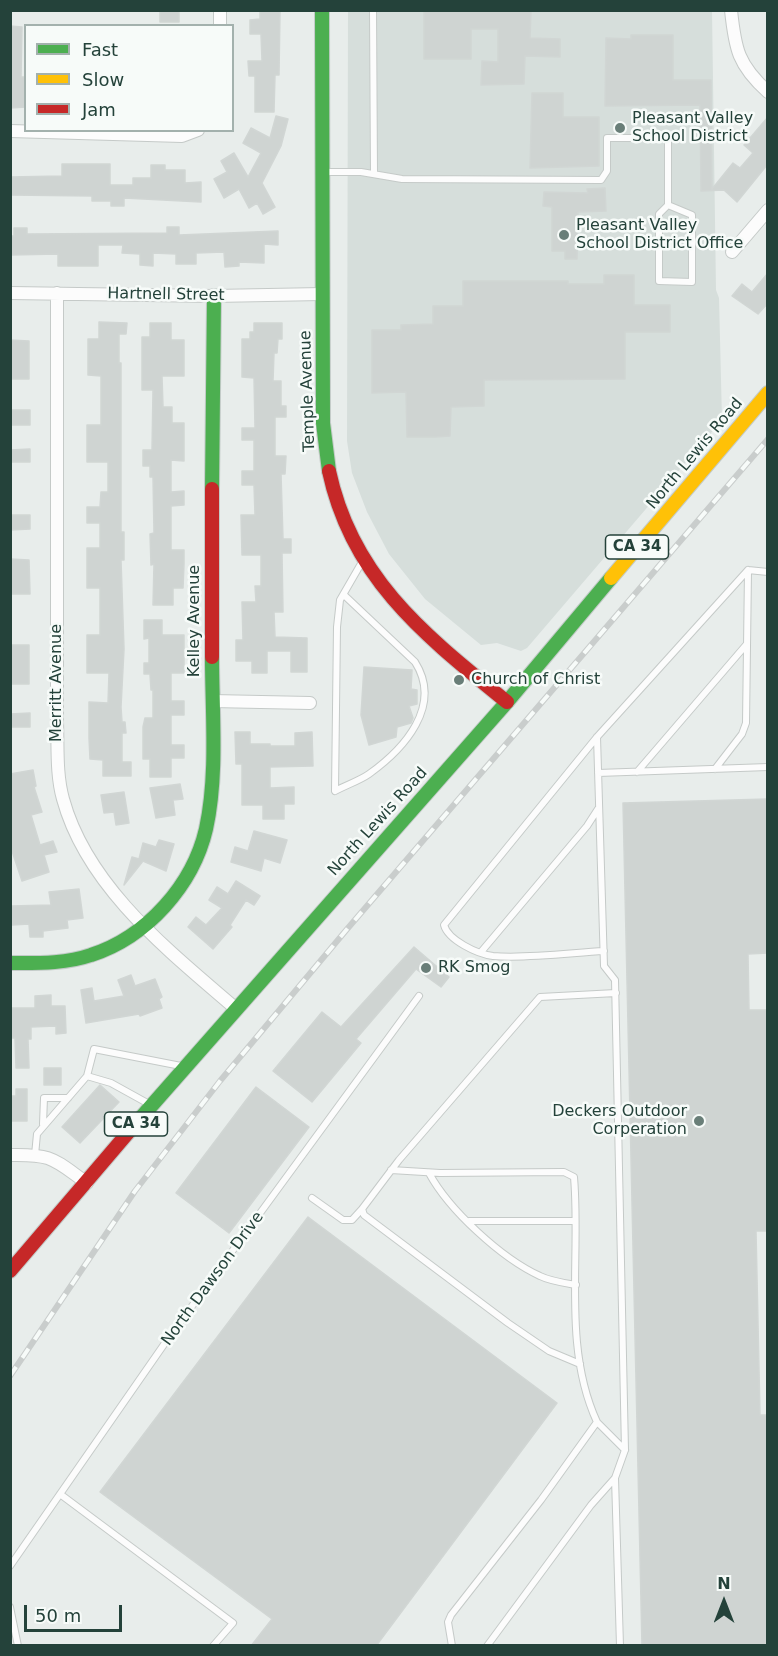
<!DOCTYPE html>
<style>
body{margin:0}
#map{position:relative;width:778px;height:1656px;overflow:hidden;background:#e8edeb;font-family:"DejaVu Sans",sans-serif}
canvas{display:block}
.frame{position:absolute;inset:0;border:12px solid #24423a;pointer-events:none}
.legend{position:absolute;left:24px;top:24px;width:210px;height:108px;box-sizing:border-box;background:#f7fbf9;border:2px solid #a3b1ad;margin:0;padding:8px 10px;list-style:none;font-size:18px;color:#24423a}
.legend li{display:flex;align-items:center;gap:12px;height:30px}
.legend b{width:30px;border:2px solid #a3b1ad}
.north{position:absolute;left:694px;top:1572px;width:60px;height:60px;-webkit-text-stroke:4px #f7fbf9;paint-order:stroke;rotate:0deg;font-size:16px;font-weight:700;line-height:24px;text-align:center;color:#24423a}
.north::after{content:'';display:block;margin:auto;width:21px;height:27px;background:#24423a;clip-path:polygon(50% 0,100% 100%,50% 72%,0 100%)}
.scale{position:absolute;left:24px;top:1605px;width:98px;height:27px;box-sizing:border-box;border:3px solid #24423a;border-top:0;padding-left:8px;font-size:18px;line-height:21px;white-space:nowrap;color:#24423a;-webkit-text-stroke:4px #f7fbf9;paint-order:stroke}
</style>
<div id="map">
<canvas width="778" height="1656"></canvas>
<div class="frame"></div>
<ul class="legend">
<li><b style="height:8px;background:#4caf50"></b>Fast</li>
<li><b style="height:8px;background:#ffc107"></b>Slow</li>
<li><b style="height:8px;background:#c62828"></b>Jam</li>
</ul>
<div class="north">N</div>
<div class="scale">50 m</div>
</div>
<script>
const context = document.querySelector('canvas').getContext('2d');
context.lineJoin = 'round';
function fill(path, color) { context.fillStyle = color; context.fill(path, 'evenodd'); }
function stroke(path, color, width, dash) { context.strokeStyle = color; context.lineWidth = width; context.lineCap = dash ? 'butt' : 'round'; context.setLineDash(dash || []); context.stroke(path); }
function write(font, color, halo, rows, align = 'center') {
  context.font = font + ' "DejaVu Sans",sans-serif'; context.lineWidth = 5; context.setLineDash([]); context.textBaseline = 'middle'; context.strokeStyle = halo; context.fillStyle = color; for (const [text, x, y, turn = 0] of rows) {
    context.save(); context.translate(x, y); context.rotate((+turn || 0) * Math.PI / 180); context.textAlign = isNaN(turn) ? turn : align; if (halo) context.strokeText(text, 0, 0); context.fillText(text, 0, 0); context.restore();
  }
}
fill(new Path2D(`
 M348,11H712L716,290L719,298L722,420L527,648L521,651L497,643L481,645L425,599L389,554L367,512L352,473L347,441Z`), '#d6dedb');
const building = new Path2D(`
 M160,10H179V22H160Z
 M260,10H280L279,75H275L274,112H255V76H249L248,61H262L261,34H250V20L260,19Z
 M424,10H531L530,38L560,39V57L525,56L524,84L481,85L482,61L498,62V29H471V59H424Z
 M10,26L22,27L21,77H25L26,107L10,108Z
 M631,35H673V80H711L712,189L733,163L740,168L753,153L744,145L768,117L767,165L737,202L724,190L701,191L700,105L605,106L606,38L631,39Z
 M532,93H563V117H599V166L530,168Z
 M276,116L288,119L281,146L262,183L275,207L263,214L257,203L249,208L239,189L224,198L214,179L227,172L221,161L234,153L248,177L261,153L243,143L251,128L270,138Z
 M62,164H110V185H133V178H151V165H165V170H185V183L201,182V202L124,198V206H111V201H92V196L10,195V177L62,176Z
 M605,188L606,211L578,212L577,259H565V251H552V207L543,206L544,192L588,193L587,189Z
 M167,227H179V235L278,231V245L264,244V263L239,262V266L225,267L224,252L196,253V264H176V254L153,253V266L140,265V254L122,253L123,245H98V266H58V254L10,255V236H14V228H27V234L167,233Z
 M768,273V303L758,314L732,296L742,284L752,292Z
 M604,275H634V305H670V332H625V379L484,380V406L451,407L450,436L435,437H407L406,392L372,393V330H401V325L433,324V306H463V281H568V284H604Z
 M99,322L127,323L126,334H119V363H121V532H124V560H121L124,649L121,707L122,722H125L126,733H122V762H131V776H103V760L90,759L89,738V702L108,703L109,673H87V635H100V588H87V548H100V523H87V507H100L101,492H108V462H87V425H101V376L88,375V339H99Z
 M150,323H171V340H184V376H162L163,407H172V423H184V461L171,460V492L184,491V505L171,506V550H184V564L183,588H173V605H153L154,564L151,565L150,534L154,533L153,477H150V466H143V450H152L153,390H142V337H150Z
 M254,323H282V339H278L277,353H274L273,381H281V406H286V417H275V456H286L285,474H281L283,539H291V553H282L283,612H274L275,637L307,638V672H291V651H267V673H252V661H236V640H243L242,602H256L255,586H261V555H242L241,515H255L254,485H242V471H254V440H242V428H255L254,378L242,377V339H250V332H254Z
 M10,340L29,341V379H10Z
 M10,410H30V425H10Z
 M30,449V462H10V450Z
 M10,515H30V529L10,530Z
 M10,559L29,560L30,594H10Z
 M144,620H162V635H184V673H171V701H184V715H171V745H184V758H171V777H150V759H143V727L145,718H153V690H151L150,674H144V663H149V638L144,639Z
 M10,645H29V684H10Z
 M364,667L412,670L411,689L417,690V704L409,706L413,718L411,723L397,727L396,737L369,745L361,715Z
 M30,713V727H10V714Z
 M235,732H250V744H270V746H295V733L312,732L313,766L270,767V788L294,787V804H284V819H263V805H242V764H236Z
 M33,770L36,786L34,787L42,812L31,815L40,845L53,841L57,852L44,855L49,872L22,881L10,845V774Z
 M180,784L183,799L173,800L175,815L156,818L150,788Z
 M124,792L129,823L116,825L114,812L104,813L101,795Z
 M768,799V953L748,954L749,1010H768V1231H756L760,1415H768V1637L766,1646H642L623,803Z
 M254,831L287,840L280,863L264,858L261,871L231,862L235,847L248,851Z
 M159,840L174,844L166,871L143,861L124,885L132,857L139,859L143,843L156,847Z
 M236,881L260,896L254,905L246,900L230,925L232,927L213,949L188,927L196,917L206,925L222,908L209,900L217,887L228,894Z
 M79,889L83,918L67,920L68,928L43,931V937H30L29,924L12,925L11,906L51,905L49,892Z
 M414,947L449,977L441,987L416,969L356,1039L361,1043L312,1102L273,1071L322,1012L341,1027Z
 M131,975L135,986L155,979L162,997L159,999L162,1008L140,1016L139,1014L86,1023L81,990L92,988L94,1001L124,996L118,980Z
 M51,995V1006H65L66,1033L56,1034V1026L31,1027V1039H28L29,1068H16L15,1038H10V1008H35V996Z
 M44,1068H61V1085H44Z
 M100,1085L119,1102L80,1143L62,1127Z
 M256,1087L309,1127L229,1233L176,1193Z
 M16,1089H27V1121H10V1096H16Z
 M308,1217L557,1403L376,1646H251L272,1619L100,1492Z`);
fill(building, '#cfd4d2');
stroke(building, '#d1d6d4', 1.5);
const lane = new Path2D(`
 M373,10L374,174
 M326,172H361L402,179L601,180L607,171V138H668V205L659,214V281L692,282V215L668,205
 M748,570L768,572
 M344,595L415,662C443,706 404,749 369,774C359,781 346,785 335,791L337,627L340,600L362,562
 M715,769L742,734L746,723L748,571
 M637,772L746,645
 M598,773L768,767
 M604,951C570,953 525,959 493,956C477,954 448,940 444,925L597,737L748,570
 M481,952L587,826L598,809
 M87,1076L111,1083L149,1104
 M43,1124L44,1098H68
 M35,1155L37,1134L87,1076L94,1049L181,1066
 M391,1170L440,1173L564,1172L574,1177C581,1258 562,1346 597,1422L541,1500L451,1615L448,1622L452,1646
 M429,1173C449,1210 501,1258 540,1276C550,1281 564,1283 576,1285
 M312,1198L343,1220H352L362,1209
 M469,1221H575
 M580,1364L549,1351L508,1323L364,1215L362,1209L399,1160L540,997L616,993
 M597,1422L625,1450
 M615,1478L620,1646
 M60,1494L233,1623L213,1646
 M10,1566L165,1343L419,996
 M10,1607L18,1646
 M487,1646L591,1505L615,1478L625,1450L615,980L604,966L597,737`);
const street = new Path2D(`
 M220,10V26
 M731,10C735,49 738,65 768,92
 M10,131L182,136L198,130
 M732,252L768,210
 M10,293L214,296L322,294
 M57,293V721C58,747 56,774 63,799C87,887 169,951 235,1008
 M212,701L310,703
 M10,1155C53,1154 53,1159 87,1183`);
const fast = new Path2D(`
 M322,10L323,423L329,471
 M212,489L214,296
 M10,963C37,963 65,964 91,955C147,937 193,885 206,829C218,774 212,713 212,657
 M138,1121L507,702L611,578`);
const slow = new Path2D(`
 M611,578L768,393`);
const jam = new Path2D(`
 M329,471C352,579 426,636 507,702
 M212,489V657
 M10,1271L138,1121`);
stroke(lane, '#c5cac8', 8);
stroke(street, '#c5cac8', 14);
stroke(fast, '#c3cbc8', 16);
stroke(slow, '#c3cbc8', 16);
stroke(jam, '#c3cbc8', 16);
stroke(lane, '#fcfcfc', 6);
stroke(street, '#fcfcfc', 12);
stroke(fast, '#4caf50', 14);
stroke(slow, '#ffc107', 14);
stroke(jam, '#c62828', 14);
const rail = new Path2D(`
 M10,1376L135,1191L220,1081L348,928L768,439`);
stroke(rail, '#c9cdcc', 6);
stroke(rail, '#f7fbf9', 4, [11]);
for (const [x, y, r, color] of [
 [620,128,6,"#697e78"],
 [564,235,6,"#697e78"],
 [459,680,6,"#697e78"],
 [426,968,6,"#697e78"],
 [699,1121,6,"#697e78"]
]) { const dot = new Path2D(); dot.arc(x, y, r, 0, 2 * Math.PI); context.fillStyle = color; context.fill(dot); stroke(dot, '#f7fbf9', 2); }
for (const [x, y, w] of [
 [637,547,63],
 [136,1124,63]
]) { const box = new Path2D(); box.roundRect(x - w / 2, y - 12, w, 24, 4.5); context.fillStyle = '#f7fbf9'; context.fill(box); stroke(box, '#24423a', 1.5); }
write('bold 15px', '#24423a', null, [
 ["CA 34",637,547],
 ["CA 34",136,1124]
]);
write('16px', '#24423a', '#f7fbf9', [
 ["Pleasant Valley",632,119],
 ["School District",632,137],
 ["Pleasant Valley",576,226],
 ["School District Office",576,244],
 ["Church of Christ",471,680],
 ["RK Smog",438,968],
 ["Deckers Outdoor",687,1112,"right"],
 ["Corperation",687,1130,"right"]
], 'left');
write('16px', '#24423a', '#f7fbf9', [
 ["Hartnell Street",166,295,1],
 ["Temple Avenue",308,391,-92],
 ["North Lewis Road",695,454,-50],
 ["Kelley Avenue",195,621,-90],
 ["Merritt Avenue",57,683,-90],
 ["North Lewis Road",378,822,-48],
 ["North Dawson Drive",213,1279,-54]
]);
</script>
